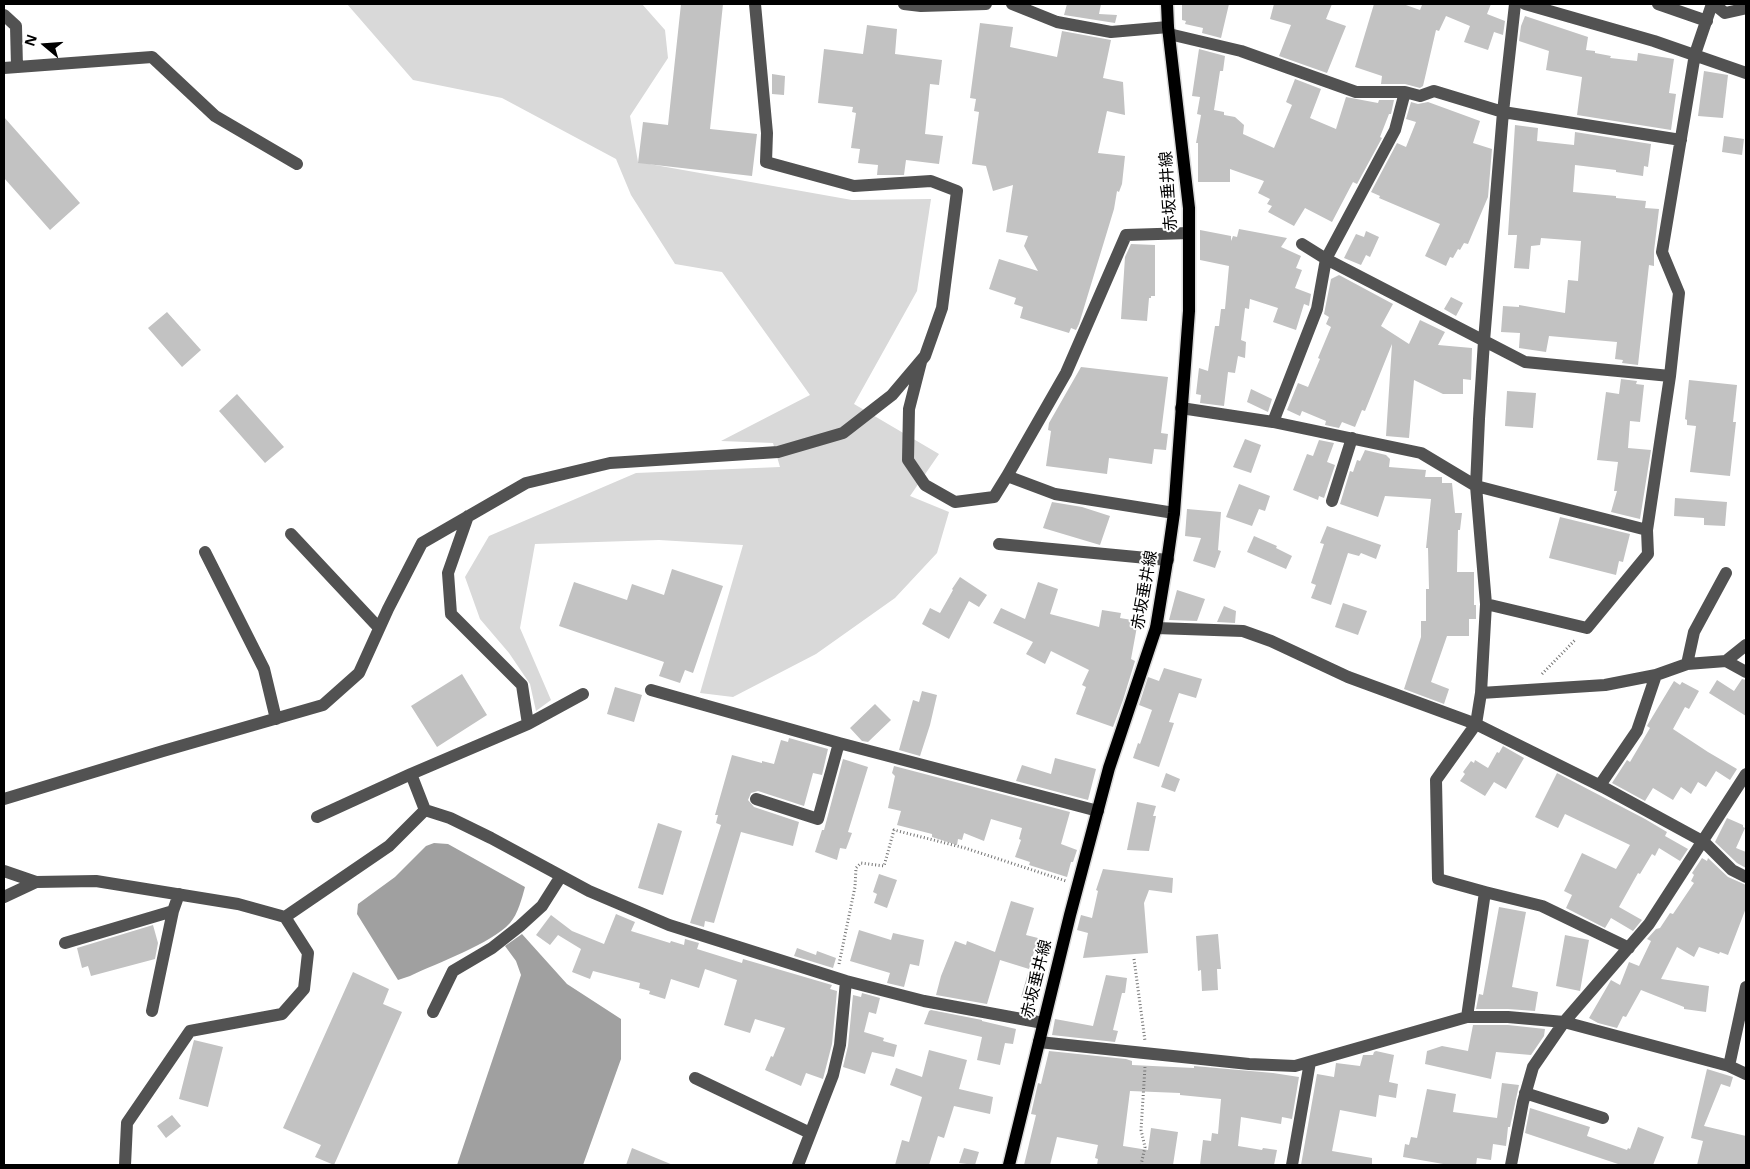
<!DOCTYPE html>
<meta charset="utf-8">
<style>
body{margin:0}
#map{position:relative;width:1750px;height:1169px;overflow:hidden;background:#fff;font-family:"Noto Sans",sans-serif}
canvas{display:block}
.frame{position:absolute;inset:0;border:5px solid #000;pointer-events:none}
.north{position:absolute;left:20px;top:20px;width:50px;height:50px;-webkit-text-stroke:4px #fff;paint-order:stroke;rotate:288deg;font-size:14px;font-weight:700;line-height:20px;text-align:center;color:#000}
.north::after{content:'';display:block;margin:auto;width:18px;height:22px;background:#000;clip-path:polygon(50% 0,100% 100%,50% 72%,0 100%)}
</style>
<div id="map">
<canvas width="1750" height="1169"></canvas>
<div class="frame"></div>
<div class="north">N</div>
</div>
<script>
const context = document.querySelector('canvas').getContext('2d');
context.lineJoin = 'round';
function fill(path, color) { context.fillStyle = color; context.fill(path, 'evenodd'); }
function stroke(path, color, width, dash) { context.strokeStyle = color; context.lineWidth = width; context.lineCap = dash ? 'butt' : 'round'; context.setLineDash(dash || []); context.stroke(path); }
function write(font, color, halo, rows, align = 'center') {
  context.font = font + ' "Noto Sans","Noto Sans JP",sans-serif'; context.lineWidth = 4; context.setLineDash([]); context.textBaseline = 'middle'; context.strokeStyle = halo; context.fillStyle = color; for (const [text, x, y, turn = 0] of rows) {
    context.save(); context.translate(x, y); context.rotate((+turn || 0) * Math.PI / 180); context.textAlign = isNaN(turn) ? turn : align; if (halo) context.strokeText(text, 0, 0); context.fillText(text, 0, 0); context.restore();
  }
}
fill(new Path2D(`
 M347,4H642L665,30L668,58L630,116L638,162L852,200L931,199L917,291L854,404L939,454L910,496L949,512L937,553L895,598L816,654L733,697L700,693L743,545L659,540L535,544L520,628L551,700L536,711L530,684L509,653L480,619L465,577L489,536L636,473L780,467L773,443L721,441L810,395L722,272L675,264L631,195L616,159L502,98L413,80Z`), '#d9d9d9');
fill(new Path2D(`
 M434,843L448,844L525,887C522,898 518,914 510,923C491,944 437,963 410,976L398,980L357,914L358,904L395,877L426,846Z
 M522,934L567,984L621,1019V1059L583,1165H457L521,975L516,961L505,946Z`), '#a0a0a0');
fill(new Path2D(`
 M681,4H723L710,129L757,134L752,176L638,163L643,122L668,125Z
 M1067,4H1101L1099,14L1117,15L1115,23L1064,15Z
 M1182,4H1229L1221,38L1202,33L1203,28L1185,24L1186,21L1182,20Z
 M1274,4H1332L1326,19L1346,26L1327,73L1279,56L1291,25L1270,19Z
 M1374,4H1403L1420,10L1422,5L1418,4H1491L1487,14L1505,21L1503,35L1494,32L1488,50L1464,42L1470,26L1446,16L1439,31L1436,30L1423,86L1420,88L1405,84H1381L1382,76L1355,67Z
 M1525,16L1588,37L1586,50L1595,51V53L1611,56L1610,58L1637,61L1638,53L1674,59L1669,93L1676,94L1671,130L1577,115L1582,77L1546,70L1549,51L1519,41L1521,26Z
 M980,23L1013,27L1010,47L1057,57L1062,31L1111,40L1103,78L1123,82L1125,115L1107,111L1098,153L1125,156L1122,184L1119,192L1117,191L1114,209L1079,324L1076,330L1071,328L1069,333L1020,318L1023,307L1014,304L1016,298L989,289L999,259L1038,271L1024,246L1028,236L1006,232L1013,185L993,191L986,166L972,164L979,112L974,111L976,99L970,98Z
 M867,25L897,29L895,54L942,60L939,85L930,84L925,134L943,136L939,164L906,160L904,175H877L878,165L858,163L860,149L851,148L856,113L852,112L853,107L818,103L824,49L863,54Z
 M1199,49L1225,56L1223,71H1220L1214,110L1224,112V115L1235,117L1244,125L1243,134L1274,148L1292,105L1286,102L1295,79L1321,89L1310,118L1336,129L1346,97L1378,103L1379,100H1394L1391,114H1389L1380,137L1382,138L1357,184L1353,182L1332,222L1305,208L1294,226L1268,212L1272,206L1267,204L1270,199L1258,193L1264,181L1230,169V182H1198V143H1196L1201,115L1197,114L1200,97L1192,96Z
 M1704,71L1728,75L1723,118L1698,116Z
 M772,74L785,76L784,95L772,94Z
 M1411,102L1418,104L1428,102L1480,121L1473,143L1492,149L1488,197L1468,244L1464,243L1460,250L1458,249L1453,258L1450,257L1446,266L1425,256L1440,224L1379,198L1380,196L1371,192L1397,143L1406,147L1416,122L1406,119Z
 M4,117L80,203L50,230L4,178Z
 M1515,125L1538,128L1537,141L1574,145L1575,132L1651,144L1648,167L1644,166L1643,176L1616,172V170L1575,165L1573,192L1616,196V198L1646,201L1645,208L1659,209L1654,251V266L1649,265L1638,365L1622,363L1623,360L1615,359L1617,342L1549,336L1546,352L1519,348L1520,333L1501,332L1503,306L1519,307V305L1565,313L1568,280L1578,281L1581,241L1541,238L1540,245L1531,246L1529,269L1514,268L1517,235H1508Z
 M1724,136L1744,139L1742,155L1722,152Z
 M1239,229L1287,238L1281,247L1301,256L1296,268L1302,270L1295,288L1311,294L1309,306L1304,304L1296,330L1273,322L1278,308L1250,299L1249,309L1245,308L1241,340L1246,342L1245,358L1238,356L1235,373L1228,372L1224,406L1200,403L1201,395L1196,394L1199,368L1208,371L1215,326H1219L1221,309H1225L1229,266L1200,260V230L1231,236V241L1233,236L1237,237Z
 M1366,231L1379,237L1370,257L1366,255L1361,265L1344,258L1356,234L1364,237Z
 M1131,244L1155,245V296H1151V298H1149L1147,321L1121,319L1125,257Z
 M1339,275L1393,304L1381,326L1409,344L1420,320L1445,332L1438,345L1472,348L1471,380L1463,379V394H1443L1414,380L1409,438L1386,436L1392,344L1365,411L1362,410L1355,427L1342,422L1339,428L1325,425L1326,421L1302,411L1300,416L1287,410L1298,383L1308,387L1320,359L1318,358L1331,327L1326,324L1329,317L1324,314L1331,279Z
 M1451,297L1463,303L1456,316L1444,309Z
 M167,312L201,350L182,367L148,328Z
 M1081,367L1168,377L1161,433L1168,434L1166,450L1154,449L1152,464L1109,458L1107,474L1046,466L1051,431L1048,430L1049,423Z
 M1621,379L1637,381L1636,384L1644,385L1640,422L1630,421L1628,448L1651,450L1640,519L1611,512L1617,491H1614L1618,462L1597,460L1606,392L1619,394Z
 M1689,380L1737,385L1733,422H1736L1730,476L1690,472L1696,426L1687,425V420L1685,419Z
 M1251,389L1272,399L1268,412L1247,402Z
 M1507,391L1536,393L1533,428L1505,426Z
 M237,394L284,447L265,463L219,411Z
 M1245,439L1261,445L1251,473L1233,467Z
 M1319,440L1334,443L1327,462L1335,465L1324,498L1319,496L1318,500L1293,490L1307,454L1313,456Z
 M1365,450L1386,455L1390,459L1389,467L1426,470L1425,477H1442V483H1452L1455,513H1462L1460,530H1458L1457,572H1474V605H1476V619H1469V636H1447L1431,682L1449,689L1444,704L1404,689L1421,637V621H1426V589H1429L1428,548H1426L1431,499L1385,496L1378,517L1340,504L1350,471L1353,472L1357,460L1360,461Z
 M1239,484L1270,496L1265,511L1259,509L1252,526L1226,517Z
 M1675,498L1727,502L1725,526L1704,525V518L1674,516Z
 M1052,502L1082,507L1110,516L1100,545L1043,528Z
 M1187,509L1221,512L1218,550L1221,551L1215,568L1193,561L1201,538L1185,536Z
 M1560,517L1630,534L1623,562L1619,561L1616,575L1549,558Z
 M1327,526L1381,545L1376,559L1361,553L1359,556L1348,553L1331,605L1311,598L1316,585L1311,583L1324,544L1320,543Z
 M1254,536L1277,546L1276,548L1292,556L1286,569L1247,552Z
 M672,569L723,586L693,673L685,670L680,683L659,676L664,662L559,626L574,582L627,600L632,584L664,595Z
 M960,577L987,595L979,607L969,601L949,639L922,624L930,608L940,613L953,590L952,589Z
 M1038,582L1058,589L1050,614L1099,627L1102,610L1121,613L1120,618L1138,621L1131,659L1135,661L1123,700L1113,727L1076,714L1086,687L1082,685L1089,670L1051,651L1045,664L1026,654L1033,642L993,623L1001,608L1025,619Z
 M1177,590L1205,599L1197,621L1169,620Z
 M1343,603L1367,611L1358,635L1335,627Z
 M1224,606L1236,611L1235,623L1217,622Z
 M1164,668L1202,679L1196,698L1179,693L1169,722L1174,723L1159,767L1133,758L1138,743L1140,744L1152,710L1139,705L1148,677L1159,681Z
 M462,674L487,715L437,747L411,706Z
 M1742,679L1746,680V716L1709,693L1717,680L1734,691Z
 M1674,681L1680,685L1682,682L1699,691L1689,709L1685,707L1673,729L1708,752L1737,769L1730,780L1716,771L1706,787L1698,782L1691,794L1681,787L1673,800L1653,788L1645,801L1612,783L1627,760L1630,762L1650,728L1647,726L1648,724Z
 M615,687L642,695L634,722L607,714Z
 M922,691L937,695L930,725L920,756L899,750L913,700L919,702Z
 M875,704L891,720L868,742L862,741L850,728Z
 M789,738L828,749L822,775L813,773L804,806L758,791L751,793L748,800L754,807L799,822L793,846L741,832L714,923L705,921L704,927L690,923L721,825L716,823L718,815H715L732,755L762,763V761L774,764L781,740L788,742Z
 M1503,746L1524,758L1506,789L1494,782L1485,796L1460,781L1465,774L1463,772L1471,761L1474,763L1475,760L1488,768L1497,752L1499,753Z
 M1055,758L1096,769L1088,800L1016,781L1022,765L1051,774Z
 M843,759L868,767L848,832L852,833L846,849L840,848L837,860L815,852L822,830H824Z
 M894,766L1070,812L1061,844L1077,850L1073,862H1071L1067,877L1029,865L1030,862L1015,857L1021,840L1019,839L1022,828L991,819L984,841L964,833L962,840L958,839L957,845L932,837V834L897,825L901,811L888,808L895,776L892,773Z
 M1166,773L1180,779L1175,792L1161,787Z
 M1557,773L1645,819L1667,832L1665,836L1688,849L1680,861L1659,848L1655,856L1652,854L1640,874L1638,873L1619,907L1642,920L1633,931L1611,918L1605,928L1566,908L1572,895L1564,891L1582,853L1616,869L1630,845L1565,814L1558,828L1535,817Z
 M1137,802L1156,806L1153,816H1156L1149,851L1127,850Z
 M1727,818L1743,825V827L1745,828L1736,848L1746,852V868L1737,863L1715,842Z
 M658,823L682,831L663,895L638,888Z
 M1702,858L1707,861L1708,858L1728,877L1746,885V908L1728,955L1720,952L1719,954L1699,947L1694,957L1677,947L1661,979L1709,986L1706,1012L1684,1009V1007L1641,990L1626,1017L1623,1016L1617,1028L1598,1023L1589,1018L1611,980L1620,985L1629,962L1639,966L1651,941L1647,939L1656,929L1660,928L1670,913L1673,914L1694,883L1691,881L1694,875L1692,873Z
 M1103,869L1173,878L1172,893L1149,890L1144,903L1148,953L1083,958L1088,933L1077,930L1081,915L1092,918L1098,891L1096,890Z
 M879,874L897,880L887,908L874,903L877,894L873,892Z
 M1011,901L1034,908L1026,935L1038,938L1029,969L1000,960L987,1004L936,995L941,976L955,941L966,945L967,941L995,952Z
 M1499,907L1526,912L1512,987L1538,992L1535,1011L1508,1009H1476L1479,994L1483,995Z
 M616,914L635,922L631,931L670,943L671,941L684,945L685,939L699,943L697,949L742,963L743,959L832,985L830,989L837,991L832,1044L823,1079L806,1073L801,1086L765,1070L771,1056L773,1057L785,1028L755,1019L750,1033L724,1025L737,980L705,969L699,988L671,979L665,999L649,994L650,991L639,988L640,983L593,971L590,979L572,972L581,949L558,935L550,945L536,935L551,915L572,931L604,944Z
 M153,925L158,943L155,959L91,976L88,966L82,968L77,948Z
 M859,930L891,940L893,933L924,940L919,966L910,964L904,987L887,983L890,973L850,961Z
 M1218,934L1221,969H1217L1218,990L1202,991L1201,970L1198,971L1196,936Z
 M1565,935L1589,940L1580,991L1556,986Z
 M797,948L816,955L817,951L836,958L833,968L794,956Z
 M353,972L389,989L383,1004L402,1012L334,1165L315,1157L321,1145L283,1128Z
 M1028,973L1042,977L1036,1001L1021,997Z
 M1106,975L1127,978L1125,993H1122L1113,1030L1118,1031L1115,1042L1052,1035L1055,1019L1093,1026Z
 M862,993L880,998L876,1014L869,1012L864,1032L884,1038L883,1041L897,1045L894,1057L872,1052L865,1074L843,1067L848,1046L853,995L861,997Z
 M931,1010L982,1020V1021L1016,1029L1013,1044L1005,1043L1000,1065L977,1060L982,1037L924,1024L929,1011Z
 M1473,1025H1508L1545,1029L1544,1036L1531,1055L1496,1052L1491,1079L1425,1064L1427,1051L1442,1046L1468,1051Z
 M194,1040L223,1047L208,1107L179,1099Z
 M929,1050L967,1060L959,1089L993,1097L990,1114L954,1106L944,1138L938,1136L929,1165H895L902,1140L909,1142L922,1097L890,1085L896,1068L922,1077Z
 M1049,1051L1126,1059L1132,1061V1065L1194,1068V1066L1273,1073L1299,1077L1292,1119L1282,1117L1281,1124L1241,1117L1238,1146L1262,1150L1263,1148L1277,1150L1274,1165H1200L1203,1140L1211,1141L1212,1133L1218,1134L1221,1099L1180,1095V1093L1130,1091L1123,1146L1148,1150L1151,1128L1178,1132L1173,1165H1097L1098,1159L1095,1158L1098,1145L1057,1137L1050,1165H1024L1036,1115L1031,1114L1038,1083L1041,1084Z
 M1376,1051L1394,1055L1389,1082L1398,1084L1396,1098L1379,1095L1376,1117L1340,1110L1332,1151L1372,1158V1165H1301L1317,1074L1334,1077L1336,1063L1360,1066L1363,1055H1373L1374,1052Z
 M1707,1069L1733,1077L1730,1087L1721,1084L1704,1126L1746,1136V1165H1697L1703,1141L1691,1138Z
 M1502,1083L1519,1085L1510,1127H1508L1506,1146L1493,1144L1491,1160L1477,1158L1476,1165H1449L1403,1157L1405,1144L1409,1145L1411,1137L1417,1138L1427,1089L1456,1094L1453,1112L1497,1118Z
 M1530,1108L1590,1127L1587,1136L1627,1150L1628,1148L1630,1149L1638,1127L1664,1137L1653,1165H1621L1525,1133Z
 M172,1115L181,1126L166,1138L157,1126Z
 M632,1148L673,1165H626Z
 M964,1148L979,1152L975,1165L959,1163Z`), '#c2c2c2');
const major = new Path2D(`
 M1009,1165L1070,915L1109,768L1156,628L1168,555L1174,513L1189,311V208L1168,27L1167,4`);
stroke(major, '#dbdbdb', 15);
stroke(new Path2D(`
 M1542,674L1576,639
 M1134,959L1145,1041
 M839,964L855,887L856,868L861,863L884,866L894,830L965,848L1066,881
 M1141,1165L1145,1147L1141,1130L1145,1067`), '#747474', 3, [1, 2.5]);
stroke(new Path2D(`
 M904,4L921,6L986,4
 M1012,4L1057,22L1111,32L1168,27
 M1525,4L1654,41L1746,73
 M1658,4L1707,21
 M1714,4L1725,13L1743,9L1746,6
 M4,15L16,26L17,67
 M1169,34L1241,51L1356,92H1405
 M4,68L152,57L215,116L297,164
 M1302,244L1326,259L1395,130L1405,92L1420,96L1434,91L1503,112L1681,140
 M921,362L909,409L908,460L925,485L955,502L994,497L1007,476L1055,494L1174,513
 M1181,408L1273,422L1421,453L1476,486L1647,530
 M1273,422L1317,309L1326,259L1525,362L1670,376
 M1007,476L1066,373L1126,235L1189,233
 M1332,501L1352,438
 M291,534L379,628
 M999,544L1168,560
 M205,552L264,669L276,719
 M1486,604L1587,628L1648,554L1647,530L1670,376L1679,293L1662,252L1695,54L1712,4
 M1156,628L1243,631L1271,641L1348,677L1476,724L1603,787L1704,842L1732,870L1746,877
 M1726,661L1746,672
 M1687,664L1694,632L1726,573
 M651,690L839,743
 M1481,693L1605,685L1656,675L1687,664L1726,661L1746,645
 M528,724L583,694
 M1600,785L1637,731L1656,675
 M4,799L163,751L323,705L359,673L388,609L422,543L526,483L610,463L778,452L843,433L892,395L925,356L942,308L957,191L931,181L854,186L766,162L767,133L755,4
 M756,799L818,819L839,743L1098,811
 M425,810L411,774L528,724L522,685L451,614L448,573L468,516
 M317,817L411,774
 M4,871L36,882L96,881L238,904L285,917L308,953L304,989L282,1014L190,1031L127,1123L125,1165
 M1485,892L1542,906L1629,948
 M4,897L36,882
 M285,917L389,846L425,810L450,818L491,838L589,891L669,925L846,981L924,1001L1043,1023
 M65,943L173,911L179,894
 M152,1011L173,911
 M433,1012L453,971L492,948L520,926L542,906L561,876
 M1467,1017L1485,892L1438,879L1436,780L1476,724L1481,693L1486,604L1476,486L1479,419L1484,341L1503,112L1515,4
 M1039,1042L1249,1064L1295,1066L1467,1017H1508L1564,1022L1729,1066L1746,987
 M1729,1066L1746,1074
 M695,1078L810,1133
 M1525,1093L1603,1118
 M798,1165L833,1075L840,1045L846,981
 M1292,1165L1310,1062
 M1511,1165L1523,1102L1533,1067L1564,1022L1649,924L1746,774`), '#525252', 12);
stroke(major, '#000', 12);
write('16px', '#000', '#fff', [
 ["赤坂垂井線",1169,191,-94],
 ["赤坂垂井線",1145,590,-80],
 ["赤坂垂井線",1037,979,-76]
]);
</script>
